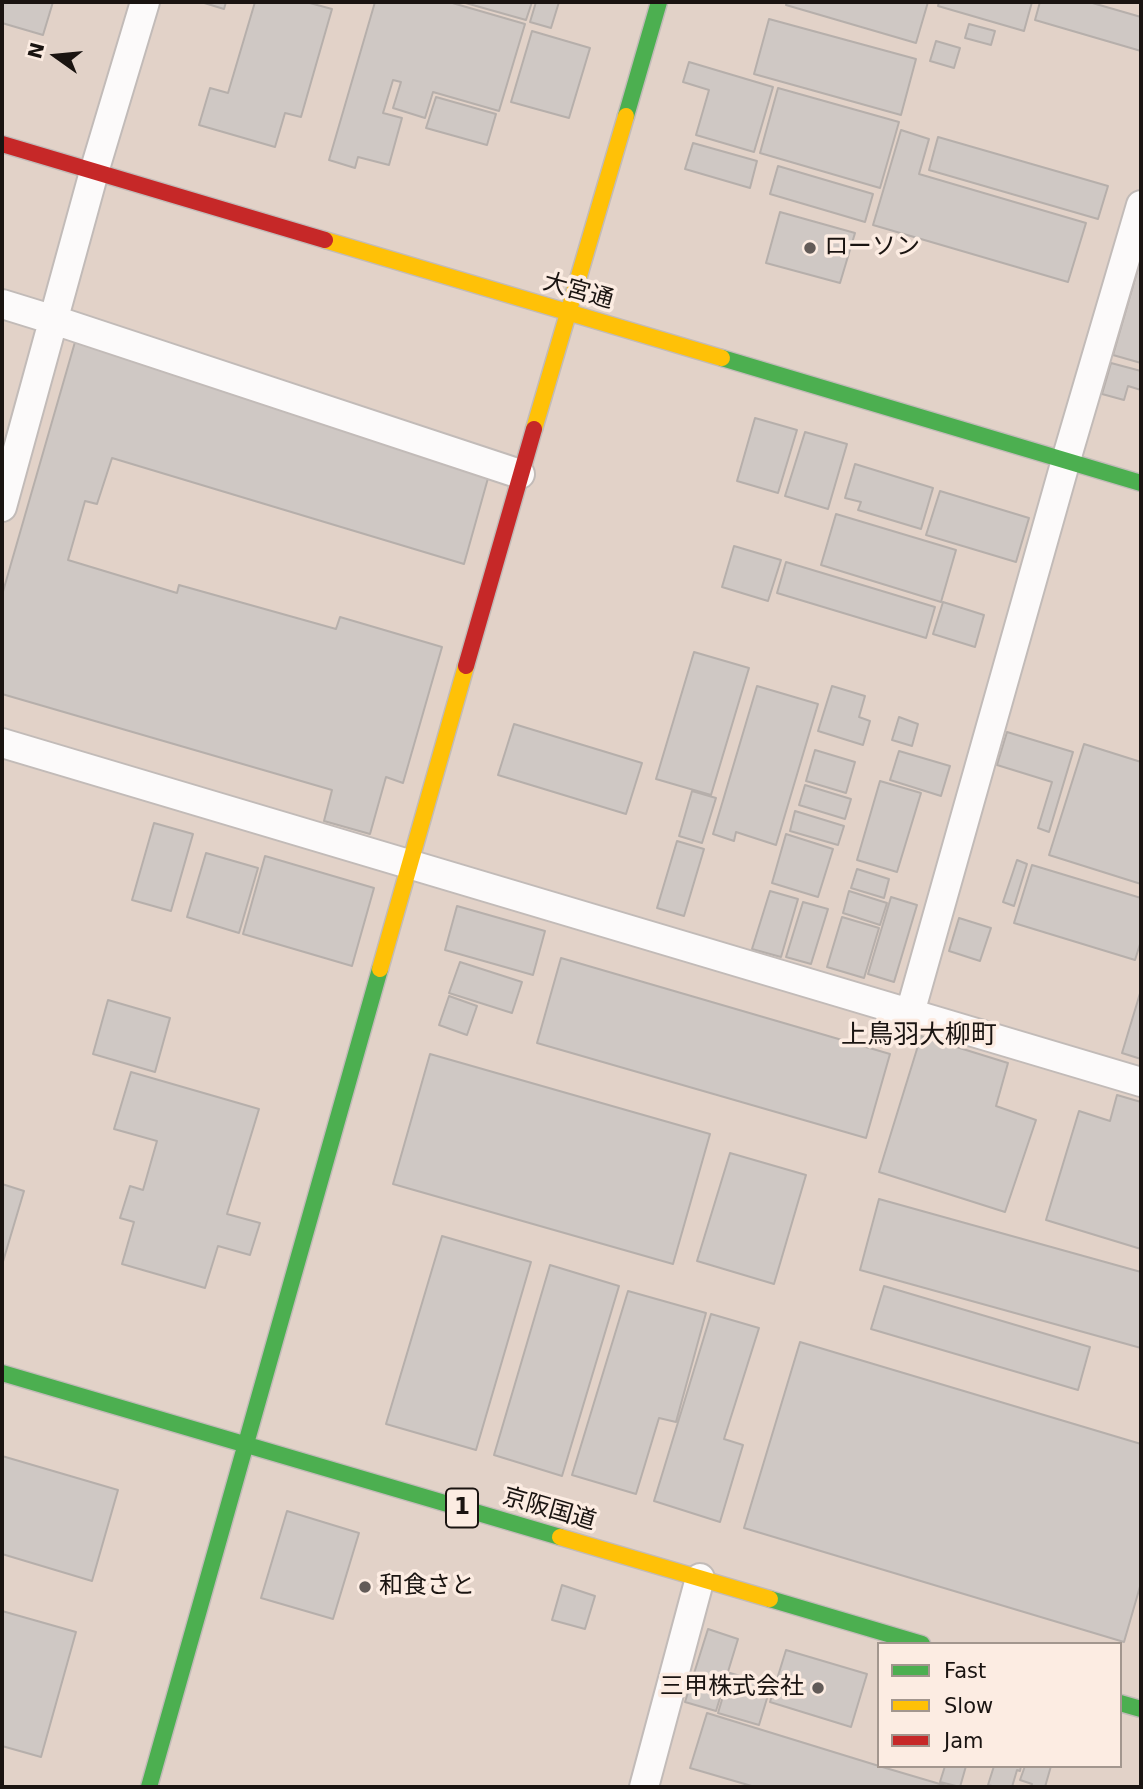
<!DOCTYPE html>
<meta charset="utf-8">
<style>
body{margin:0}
#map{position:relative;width:1143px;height:1789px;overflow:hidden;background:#e8dfdb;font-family:"DejaVu Sans",sans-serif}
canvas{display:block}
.frame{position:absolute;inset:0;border:4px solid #1a1411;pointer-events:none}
.legend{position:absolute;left:877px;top:1642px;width:245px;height:126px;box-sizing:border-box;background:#fcece2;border:2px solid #a2968e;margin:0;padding:9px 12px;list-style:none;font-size:21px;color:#1a1411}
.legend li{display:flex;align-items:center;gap:14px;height:35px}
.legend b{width:35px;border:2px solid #a2968e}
.north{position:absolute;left:21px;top:21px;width:70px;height:70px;-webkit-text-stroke:5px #fcece2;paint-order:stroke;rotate:285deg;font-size:19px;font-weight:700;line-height:28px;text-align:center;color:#1a1411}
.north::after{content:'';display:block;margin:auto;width:24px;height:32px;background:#1a1411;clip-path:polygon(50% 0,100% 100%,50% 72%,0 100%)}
</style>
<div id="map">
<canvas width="1143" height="1789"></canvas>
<div class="frame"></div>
<ul class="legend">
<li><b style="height:9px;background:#4caf50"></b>Fast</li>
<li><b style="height:9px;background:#ffc107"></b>Slow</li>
<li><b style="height:9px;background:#c62828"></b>Jam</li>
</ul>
<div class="north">N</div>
</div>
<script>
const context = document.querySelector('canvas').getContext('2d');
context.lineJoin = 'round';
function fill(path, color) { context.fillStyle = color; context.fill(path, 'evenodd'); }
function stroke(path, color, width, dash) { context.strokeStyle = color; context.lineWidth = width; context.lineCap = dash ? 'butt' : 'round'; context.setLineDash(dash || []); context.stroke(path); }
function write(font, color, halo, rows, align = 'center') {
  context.font = font + ' "DejaVu Sans","Noto Sans JP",sans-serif'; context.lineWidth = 7; context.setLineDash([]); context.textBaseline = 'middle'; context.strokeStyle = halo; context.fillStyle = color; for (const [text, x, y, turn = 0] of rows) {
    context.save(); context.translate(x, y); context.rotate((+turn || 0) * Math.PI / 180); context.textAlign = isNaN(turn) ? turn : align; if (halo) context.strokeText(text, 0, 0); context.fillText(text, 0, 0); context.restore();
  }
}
fill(new Path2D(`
 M2,2H1141V1787H2ZM879,1644H1120V1766H879Z`), '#e2d2c8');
const building = new Path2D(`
 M2,2H53L43,35L2,23Z
 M201,2H226L224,9Z
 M255,2H306L332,9L301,117L285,113L275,147L199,125L210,88L228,93Z
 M375,2H449L525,24L499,111L433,92L425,118L393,108L401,82L393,80L383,113L402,118L389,165L358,157L355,168L329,160Z
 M462,2H532L526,20Z
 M536,2H559L551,28L530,22Z
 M787,2H928L916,43L786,5Z
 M939,2H1032L1024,31L938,6Z
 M1040,2H1089L1141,17V51L1035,20Z
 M769,19L916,59L901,115L754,74Z
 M969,24L995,31L991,45L965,38Z
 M532,31L590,48L569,118L511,102Z
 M936,41L960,48L954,68L930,61Z
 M689,62L773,87L754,152L696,135L709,90L683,82Z
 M778,88L899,122L880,188L760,153Z
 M436,97L496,114L487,145L426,128Z
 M901,130L929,139L919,174L1086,223L1068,282L873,225Z
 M938,137L1108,186L1098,219L929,170Z
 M693,143L757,161L750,188L685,169Z
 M778,166L873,194L865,222L770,194Z
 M780,212L855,233L840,283L766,263Z
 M1141,258V363L1113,355Z
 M75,342L490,471L464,564L112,458L97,504L85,501L68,560L177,593L179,585L336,629L340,617L442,647L403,783L386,777L370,834L324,821L332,790L2,694V595Z
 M1111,363L1141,371V390L1128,386L1124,400L1102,394Z
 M755,418L797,430L778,493L737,481Z
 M805,432L847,444L828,509L785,496Z
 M855,464L933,488L921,529L858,510L861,502L845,498Z
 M940,491L1029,518L1016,562L926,535Z
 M836,514L956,550L941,602L821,565Z
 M734,546L781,560L768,601L722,587Z
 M786,562L935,607L926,638L777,593Z
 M943,602L984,615L975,647L933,634Z
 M694,652L749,668L711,795L656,779Z
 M757,686L818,704L776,845L736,832L734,841L713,834Z
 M832,686L865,696L859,717L870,721L863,745L818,731Z
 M899,717L918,724L912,746L892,740Z
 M514,724L642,763L626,814L498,775Z
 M1007,732L1073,752L1049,832L1038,828L1052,782L997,765Z
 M1084,744L1141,762V884L1049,855Z
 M815,750L855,762L846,793L806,781Z
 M899,751L950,766L941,796L890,780Z
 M880,781L921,793L897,872L857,860Z
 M805,785L851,799L845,819L799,805Z
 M692,791L716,798L702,843L679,836Z
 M795,811L844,826L838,845L790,831Z
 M154,823L193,834L171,911L132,900Z
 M786,834L833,849L818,897L772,883Z
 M677,841L704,849L684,916L657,908Z
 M206,853L258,868L239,933L187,917Z
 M265,856L374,888L352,966L243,934Z
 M1017,860L1027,864L1014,906L1003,902Z
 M1032,865L1141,898V941L1135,960L1014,923Z
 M857,869L889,879L884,898L851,888Z
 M770,891L798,899L781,957L752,949Z
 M849,891L887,903L880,925L843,913Z
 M891,897L917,905L894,982L868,974Z
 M803,902L828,909L811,964L786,957Z
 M457,906L545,931L533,975L445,950Z
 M842,917L879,928L864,978L827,967Z
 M959,918L991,928L980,961L949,951Z
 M561,958L890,1054L866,1138L537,1043Z
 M460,962L522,982L512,1013L449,993Z
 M1141,990V1059L1122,1053Z
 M449,996L477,1006L467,1035L439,1025Z
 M108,1000L170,1018L155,1072L93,1054Z
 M921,1036L1008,1063L996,1106L1036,1120L1005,1212L879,1172Z
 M430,1054L710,1134L673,1264L393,1184Z
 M131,1072L259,1109L227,1214L260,1223L250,1255L218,1246L205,1288L122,1264L134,1222L120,1218L130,1186L143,1190L157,1141L114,1129Z
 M1117,1095L1141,1102V1249L1046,1220L1079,1111L1110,1121Z
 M730,1153L806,1175L774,1284L697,1261Z
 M2,1184L24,1191L2,1265Z
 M879,1199L1141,1272V1348L860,1270Z
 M442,1236L531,1262L476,1450L386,1424Z
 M550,1265L619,1286L562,1476L494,1455Z
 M884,1286L1090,1347L1078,1390L871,1329Z
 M628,1291L706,1313L676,1422L659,1418L636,1494L572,1475Z
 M711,1314L759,1328L724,1439L743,1445L720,1522L654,1501Z
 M800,1342L1141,1444V1583L1124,1642L744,1528Z
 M2,1456L118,1490L92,1581L2,1554Z
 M287,1511L359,1533L333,1619L261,1598Z
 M562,1585L595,1596L585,1629L552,1620Z
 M2,1611L76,1632L41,1757L2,1746Z
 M708,1629L738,1639L716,1711L685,1702Z
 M786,1650L867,1674L851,1727L770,1702Z
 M730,1673L771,1685L759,1725L718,1713Z
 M707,1713L879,1766L950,1787H755L690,1768Z
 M945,1766H966L960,1787L940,1782Z
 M994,1766H1021L1020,1771L1017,1770L1012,1787H992V1786L988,1785Z
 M1025,1766H1051L1045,1787H1031L1032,1784L1020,1780Z`);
fill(building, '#cfc8c4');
stroke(building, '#b6afab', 2);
const street = new Path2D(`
 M2,304L54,320L520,474
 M2,507L94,172L145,2
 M2,743L1141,1082
 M910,1013L1066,460L1141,205
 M644,1787L700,1578`);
const fast = new Path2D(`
 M626,116L659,2
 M722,358L1141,483
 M2,1373L560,1537
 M770,1599L922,1644
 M1120,1703L1141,1709
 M149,1787L380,969`);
const slow = new Path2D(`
 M325,240L722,358
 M534,429L626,116
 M380,969L466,666
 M560,1537L770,1599`);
const jam = new Path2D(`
 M2,144L325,240
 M466,666L534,429`);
stroke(street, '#c2bbb8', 32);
stroke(fast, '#c2bbb8', 19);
stroke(slow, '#c2bbb8', 19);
stroke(jam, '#c2bbb8', 19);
stroke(street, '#fcfafa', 28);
stroke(fast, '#4caf50', 16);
stroke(slow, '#ffc107', 16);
stroke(jam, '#c62828', 16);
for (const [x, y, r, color] of [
 [810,248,7,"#625b58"],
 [365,1587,7,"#625b58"],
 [818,1688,7,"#625b58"]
]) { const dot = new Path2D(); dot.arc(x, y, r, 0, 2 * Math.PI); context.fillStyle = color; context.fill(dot); stroke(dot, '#fcece2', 2.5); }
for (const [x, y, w] of [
 [462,1508,32]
]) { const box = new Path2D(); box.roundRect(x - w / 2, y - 19.5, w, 39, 5); context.fillStyle = '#fcece2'; context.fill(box); stroke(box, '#1a1411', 2); }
write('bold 23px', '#1a1411', null, [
 ["1",462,1508]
]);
write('24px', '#1a1411', '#fcece2', [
 ["ローソン",824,248],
 ["和食さと",379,1587],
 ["三甲株式会社",804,1688,"right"]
], 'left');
write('24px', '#1a1411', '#fcece2', [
 ["大宮通",578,292,16],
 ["京阪国道",549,1510,16]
]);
write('26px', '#1a1411', '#fcece2', [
 ["上鳥羽大柳町",919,1036]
]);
</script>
